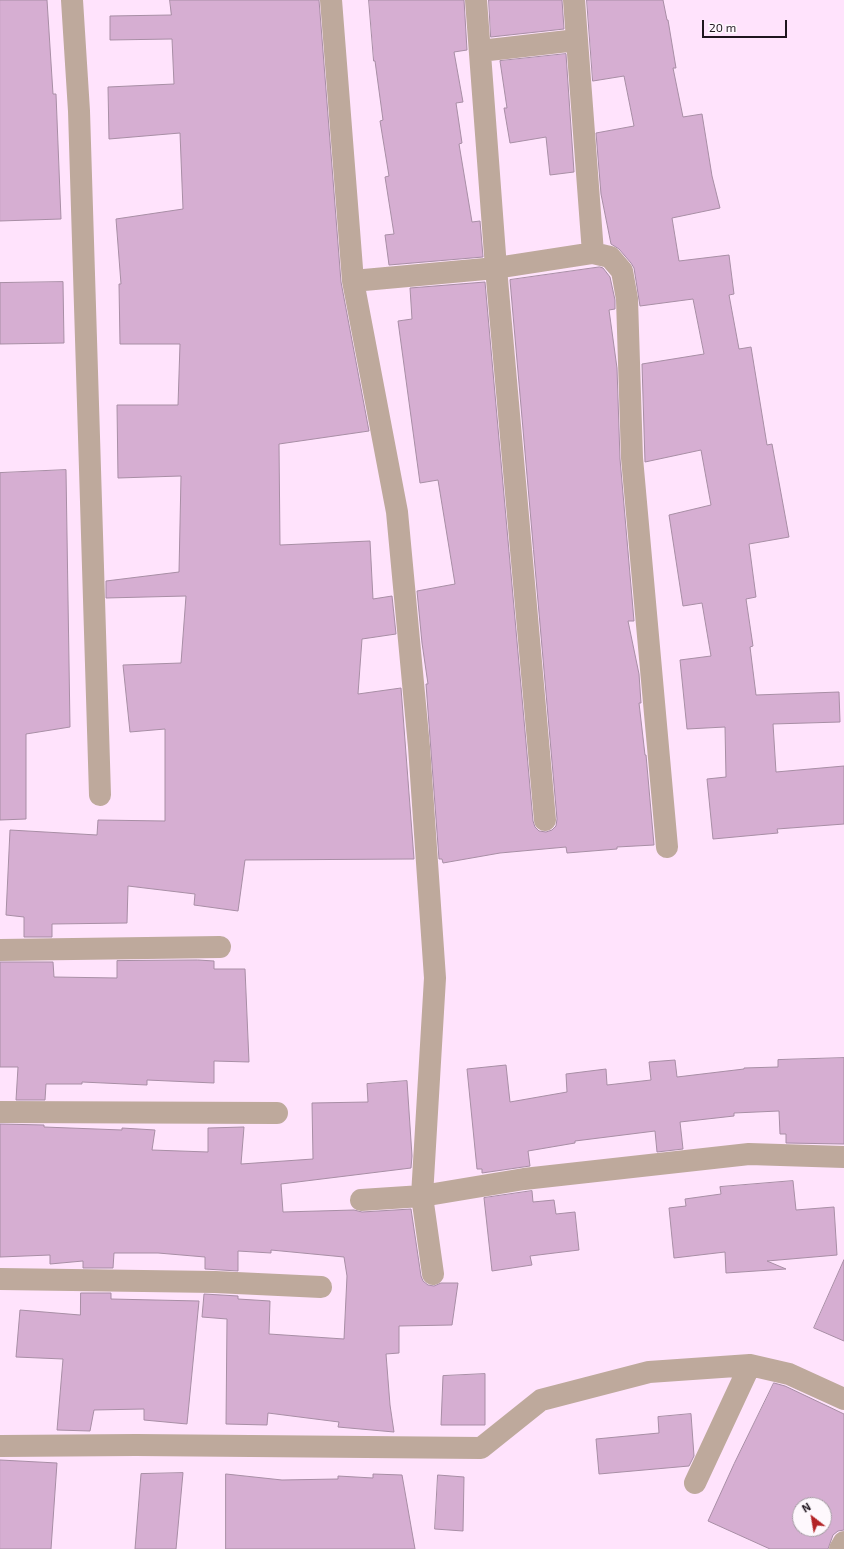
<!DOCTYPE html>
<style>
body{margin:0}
#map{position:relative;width:844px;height:1549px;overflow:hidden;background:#ffe3fc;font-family:"Exo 2",sans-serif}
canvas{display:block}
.north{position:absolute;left:792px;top:1497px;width:40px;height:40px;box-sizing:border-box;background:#fef8fd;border:1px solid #a59da4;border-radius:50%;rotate:329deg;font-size:11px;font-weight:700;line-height:16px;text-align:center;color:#1f151e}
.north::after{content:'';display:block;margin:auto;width:14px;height:18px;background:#b32326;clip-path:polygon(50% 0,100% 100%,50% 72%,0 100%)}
.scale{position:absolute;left:702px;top:20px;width:85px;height:18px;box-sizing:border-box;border:2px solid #1f151e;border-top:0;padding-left:5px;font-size:12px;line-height:14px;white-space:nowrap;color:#1f151e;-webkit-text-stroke:3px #fef8fd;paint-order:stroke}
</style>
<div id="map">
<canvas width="844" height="1549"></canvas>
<div class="north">N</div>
<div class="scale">20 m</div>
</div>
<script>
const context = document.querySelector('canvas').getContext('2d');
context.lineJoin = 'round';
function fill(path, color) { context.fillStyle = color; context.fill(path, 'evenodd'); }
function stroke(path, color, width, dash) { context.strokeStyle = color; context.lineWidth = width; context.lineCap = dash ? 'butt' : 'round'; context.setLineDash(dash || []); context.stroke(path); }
const building = new Path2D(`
 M0,0H47L53,94H56L61,219L0,221Z
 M170,0H319L341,282L369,431L279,444L280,545L370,541L373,599L392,596L396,634L362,639L358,694L401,688L414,859L245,860L238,911L194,905L195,894L128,886L127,923L52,924V937H24V917L6,915L10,830L97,835L98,820L165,821V729L130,732L123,665L181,663L186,596L106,598V581L179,572L181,476L118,478L117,405H178L180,344H120L119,284H121L116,219L183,209L180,133L109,139L108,87L174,84L172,39L110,40V16L171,15Z
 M369,0H464L467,50L454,52L463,102L456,103L462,143L459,144L472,222L480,221L483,257L389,265L385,235L394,234L385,177L389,176L380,121L383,120L375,61H374Z
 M489,0H562L564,29L491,37Z
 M587,0H663L667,20H668L676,68H673L683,117L702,114L712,176L720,208L672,218L679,261L729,255L734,294L729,295L739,349L751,347L767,445L772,444L789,537L749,544L756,597L746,599L753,646L750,647L756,695L839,692L840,722L773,724L776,772L844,766V824L777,829L778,833L713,839L707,779L726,777L725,727L687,729L680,660L711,656L702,603L683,606L669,515L711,505L701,450L645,462L642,364L704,354L693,299L640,306L634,268L631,263L619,249L611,244L601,194L596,133L634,126L624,76L593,81Z
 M566,54L574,172L550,175L546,137L510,143L504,108H507L500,61Z
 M600,267L603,268L610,277L615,300V309L609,310L617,368L620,459L634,621H628L639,674L641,703H639L645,755H646L654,845L617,847V849L567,853L566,847L500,853L443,863L442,859H439L426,684H428L422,643L417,591L455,584L438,480L420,483L398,321L412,319L410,288L485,282L533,821L535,827L539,831L546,832L552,830L556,826L557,819L510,280Z
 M63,282L64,343L0,344V283Z
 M66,470L70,727L26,734V819L0,820V473Z
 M198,960L214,961V969H245L249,1062L214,1061V1083L147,1080V1085L82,1082V1084H46L45,1100H16L18,1067H0V962H53L54,977L117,978V961Z
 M844,1058V1144L786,1143V1134H780L779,1111L734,1113V1116L680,1122L683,1149L657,1152L655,1131L575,1141V1143L528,1151L530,1166L482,1173V1169H477L467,1069L506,1065L510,1102L567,1092L566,1074L606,1069L607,1085L651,1080L649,1062L675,1060L677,1077L744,1069V1068L778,1067V1060Z
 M407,1081L412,1156L411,1168L281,1184L283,1212L354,1210L362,1212L411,1209L421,1276L423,1281L428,1285L434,1286L441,1283H458L452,1325L399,1326V1353L386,1354L390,1405L394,1432L338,1427L339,1422L268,1413L267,1425L226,1424L227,1319L202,1317L204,1294L238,1296V1299L270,1301L269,1334L344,1339L347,1276L344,1257L271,1250V1253L238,1251V1271L205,1269V1257L158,1253H114L113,1268H83V1261L50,1264V1255L0,1257V1124L44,1125V1127L122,1130V1128L155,1130L152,1150L208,1152V1128L244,1127L241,1164L313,1159L312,1103L368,1102L367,1084Z
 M793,1181L796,1210L834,1207L837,1255L767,1261L786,1269L726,1273L725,1252L674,1258L669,1208L686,1206L685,1199L721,1194L720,1187Z
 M532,1191L533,1202L554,1200L556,1214L575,1212L579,1250L530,1256L532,1265L492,1271L484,1198Z
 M844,1260V1341L814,1328Z
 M81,1293H111V1299L199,1301L187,1424L144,1420V1409L94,1410L90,1431L57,1430L63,1359L16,1357L20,1310L80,1315Z
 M485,1374V1425H441L443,1376Z
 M774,1383L785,1386L844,1414V1530L838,1531L833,1535L828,1549H770L708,1521L734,1464ZM800,1505H824V1529H800Z
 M691,1414L694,1456L689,1466L599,1474L596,1439L659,1433L658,1417Z
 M0,1460L57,1463L51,1549H0Z
 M183,1473L176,1549H135L141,1474Z
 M226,1474L282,1480L338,1479V1476L373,1478V1474L402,1475L415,1549H226Z
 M438,1475L464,1477L463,1531L435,1529Z`);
fill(building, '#d6aed2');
stroke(building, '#a88ea5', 1);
stroke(new Path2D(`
 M72,0L79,111L100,795
 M331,0L353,281L397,512L419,747L435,978L422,1196L433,1274
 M476,0L496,268L545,820
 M574,0L593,253
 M480,51L577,40
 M353,281L496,268L593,253L610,257L622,271L627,299L632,458L667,847
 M0,950L220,947
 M0,1112L277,1113
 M361,1200L422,1196L524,1179L749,1154L844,1157
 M0,1279L215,1282L321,1287
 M0,1446L136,1445L481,1448L541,1400L649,1372L750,1365L789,1374L844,1399
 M695,1483L750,1365
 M840,1549L844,1542`), '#bea99c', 22);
</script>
